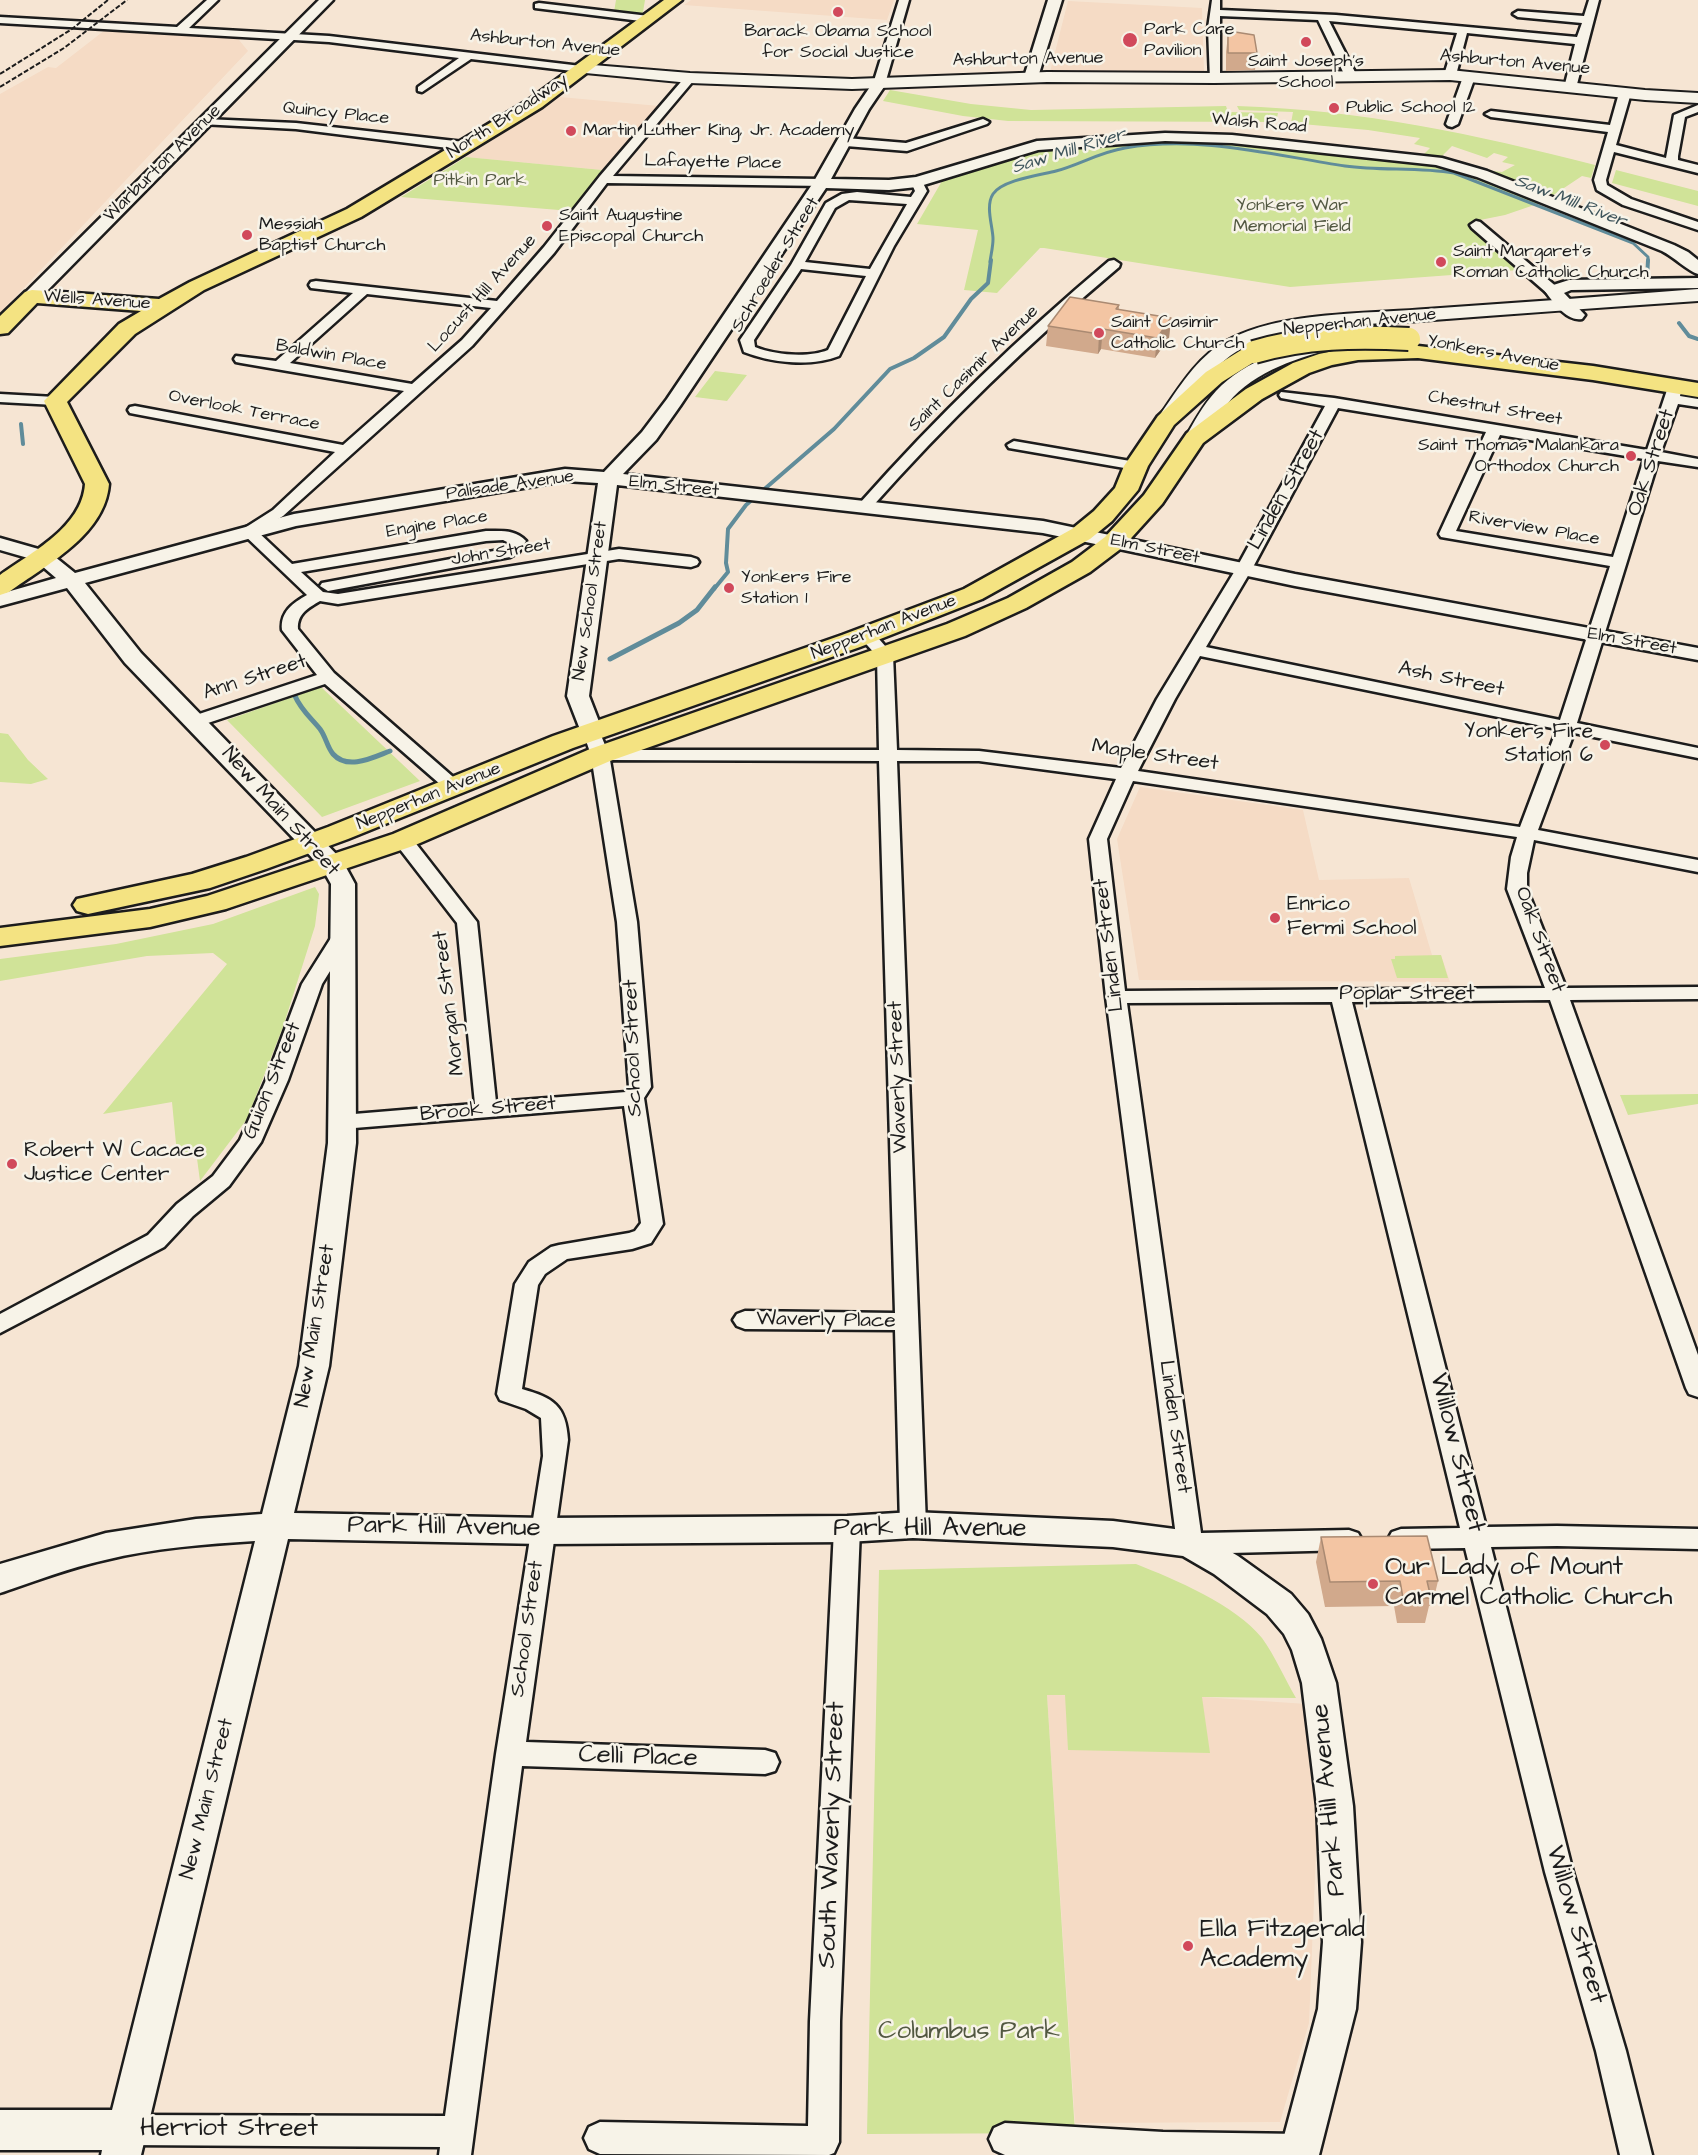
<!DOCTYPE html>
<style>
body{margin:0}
canvas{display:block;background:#f6e5d3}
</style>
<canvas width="1698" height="2155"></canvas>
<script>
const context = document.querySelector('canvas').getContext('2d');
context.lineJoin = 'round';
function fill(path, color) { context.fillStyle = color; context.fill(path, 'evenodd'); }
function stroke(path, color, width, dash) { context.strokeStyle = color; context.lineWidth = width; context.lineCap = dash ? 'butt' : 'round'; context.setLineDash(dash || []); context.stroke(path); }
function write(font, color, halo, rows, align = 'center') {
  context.font = font + ' "Architects Daughter",sans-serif'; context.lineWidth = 5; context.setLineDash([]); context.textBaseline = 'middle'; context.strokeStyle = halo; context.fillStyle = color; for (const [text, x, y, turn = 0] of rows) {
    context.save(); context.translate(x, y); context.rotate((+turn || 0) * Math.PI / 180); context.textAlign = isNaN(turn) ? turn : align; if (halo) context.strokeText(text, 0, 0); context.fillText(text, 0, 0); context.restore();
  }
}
fill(new Path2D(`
 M691,0H894L887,20L684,5Z
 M1068,1L1202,8L1204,73L1050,72Z
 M105,30L235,35L248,51L0,313V94L48,67L56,68Z
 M560,97L659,106L602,170L466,157Z
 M1140,787L1303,810L1319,880L1409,878L1432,955H1441L1450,982L1139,980L1117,839Z
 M1047,1695L1202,1697L1322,1705L1309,2023L1280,2122L1075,2123Z`), '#f5dbc5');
fill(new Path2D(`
 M616,0H645L643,12L640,15L614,12Z
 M890,90L971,104L1031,110L1226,106L1228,112L1278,113L1276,122L1008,121L963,116L883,101Z
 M1237,106C1363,110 1474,134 1595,165L1591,178L1582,176L1543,202L1505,215L1470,222L1519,270L1290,287L1044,248H1040L997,293L964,290L978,230L917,224L942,181L1044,147L1166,138L1243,142L1502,172L1515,165L1502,162L1508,157L1494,153L1487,158L1452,146L1440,158L1423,155L1430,148L1414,144L1420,138L1368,130L1291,123L1293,112L1239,110Z
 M466,157L602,170L571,211L401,197Z
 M1616,170L1698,191V206L1612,183Z
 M715,371L747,375L727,401L695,397Z
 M321,687L420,781L322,817L227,720Z
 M0,733L8,734L28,760L48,779L31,784L0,782Z
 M315,887L319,894L315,926L283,1027L247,1119L200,1181L196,1151L177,1154L172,1102L103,1114L227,964L213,953L147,956L0,981V959L116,944L213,924Z
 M1441,955L1448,978H1397L1391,959H1395V956Z
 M1698,1094V1104L1628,1115L1620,1095Z
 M1136,1564C1174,1579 1236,1605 1262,1638C1275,1656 1285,1679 1296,1698L1202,1697L1210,1753L1068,1750L1065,1695H1047L1075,2133L867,2134L879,1570Z`), '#d0e398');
stroke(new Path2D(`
 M990,262C991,254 993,247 993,239C993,227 985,206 993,194C1002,180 1040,175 1056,171C1079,165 1100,152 1125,148C1199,135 1272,155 1345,166C1381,171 1418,167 1454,173L1633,243L1648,257V262`), '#608c9a', 3);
stroke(new Path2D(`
 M1647,279L1648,260
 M1679,323L1689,336L1698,339
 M21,424L23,444
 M714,589L728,572L726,563L728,529L746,505L834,429L890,369L914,358L944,337L971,299L988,283L991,260`), '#608c9a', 4);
stroke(new Path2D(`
 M610,659L679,623L697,610L715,587
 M295,696C301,710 311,718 320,729C326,737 327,747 333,754C348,771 374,757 390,751`), '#608c9a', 5);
const minor = new Path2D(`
 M207,0H218L189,28L329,36L581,66L586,69L581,72L471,59L422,92L418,91V87L459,58L329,42L0,23V17L177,27Z
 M899,0H909L885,84L879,87L875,86L873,84Z
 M1212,0H1220V10L1336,15L1577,37L1582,23L1518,17L1513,14L1518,11L1584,16L1589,0H1599L1576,88L1570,91L1564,88L1575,44L1467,33L1456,75L1450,78L1444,75L1457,33L1329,21L1357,76L1351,79L1345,76L1318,20L1220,16V78L1214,81L1210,80L1208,28Z
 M539,3L649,16L654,19L649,22L535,8V4Z
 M1469,74L1475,77L1458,124L1452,127L1448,126L1446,124L1463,77Z
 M690,75L694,76V80L613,176L821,179L827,183L825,186L607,183L554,253L472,346L283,516L258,532L292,564L486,531C501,531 515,529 526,541L519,552L510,557L328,591L320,586L322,583L499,550L509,543L503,540L486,541L301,572L323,592L338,594L619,549L691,557L697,559L699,562L697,565L691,567L619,559L338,604L320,601C308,608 297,614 298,629L334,673L460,783L463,787L460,791H448L325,684L202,725H190L187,721L190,717L317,675L282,630C280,612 293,603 307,595L240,531L273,510L335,452L135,414L130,413L128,410L130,407L135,406L343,445L404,391L241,363L236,362L234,359L236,356L276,361L353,293L311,288L309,285L311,282L316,281L497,301L544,247L600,176L686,76ZM367,294L491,308L462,340L412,384L290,363Z
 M1625,90L1631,93L1616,145L1666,158L1674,115L1698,105V112L1685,117L1678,156V160L1698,165V173L1614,152L1606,180L1607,185L1631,199L1698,222V230L1623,205L1597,190L1594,180L1608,132L1491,117L1485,114L1491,111L1610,125L1619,93Z
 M205,119L296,123L464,142L470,146L464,150L296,129L201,124L199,122Z
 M983,119L989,122L987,124L907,151L846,146L840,142L846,138L906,143Z
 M917,178L921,179L927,191L894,246L839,356C811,367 772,363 744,352L740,340L791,265L826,203L842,194L857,192L911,197L915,191L911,182ZM849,200L907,204L870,269L805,262L835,208ZM801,269L866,276L828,350C808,358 775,355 755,347L754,340Z
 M1476,221L1480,222L1558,288L1560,291L1558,294H1548L1472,228L1470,225Z
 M1114,260L1120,264L1119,267C1030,342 947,422 870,509H860L857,506L860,503C937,416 1020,336 1109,261Z
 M1675,383L1682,387L1680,396L1698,399V407L1678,404L1661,452L1698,459V467L1658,461L1577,723L1698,748V758L1574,733L1538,830L1698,860V872L1534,840L1527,873V889L1566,988L1698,987V999L1570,1000L1698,1355V1397L1689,1394L1686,1388L1550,1000L1352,1002L1486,1527L1557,1526L1698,1529V1549L1557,1546L1491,1547L1573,1872L1626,2051L1652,2155H1620L1596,2051L1545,1872L1465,1548L1401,1549L1392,1546L1388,1539L1392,1532L1401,1529L1460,1528L1332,1002L1127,1003L1201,1533L1349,1530L1358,1533L1362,1540L1358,1547L1349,1550L1190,1554L1181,1551L1177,1544L1106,997L1089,839L1116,779L979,761H897L926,1525L922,1532L913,1535L904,1532L900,1525L895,1330L745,1329L737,1326L733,1320L737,1314L745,1311L895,1313L879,761L610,760L637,922L651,1087L644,1098L663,1224L651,1243L632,1249L567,1259L545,1274L538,1285L522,1389C553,1398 566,1405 568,1440L526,1742L765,1750L775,1753L779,1762L775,1771L765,1774L522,1766L471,2155H439L440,2147L127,2145L116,2141L111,2130L116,2119L127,2115L445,2116L496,1754L543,1456L541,1418L526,1409L500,1400L497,1394L515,1284L529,1262L551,1247L559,1245L629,1233L635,1231L641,1223L624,1106L342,1129L334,1127L331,1122L334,1117L342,1115L475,1104L457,923L396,844L394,840L396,836H410L477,922L496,1102L626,1092L629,1087L617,922L591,755L583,732L586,728H598L607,750H879L877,656L858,635L866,630L872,631L893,655L897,750L979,751L1121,768L1157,699L1236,569L1325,406L1281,398L1279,395L1281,392L1334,398L1647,450L1668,387ZM1338,408L1486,432L1439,534L1441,537L1610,566L1560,720L1206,647L1252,569ZM1500,435L1644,459L1613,557L1456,531ZM1200,656L1557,729L1520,827L1138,771L1175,699ZM1133,781L1517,837L1511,857L1507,889L1545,988L1125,991L1107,839Z
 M0,394L55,397L62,401L55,405L0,402Z
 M1014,441L1136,462L1143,466L1136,470L1009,448L1007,445Z
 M343,928L350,930L353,934L322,984L288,1080L261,1142L229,1186L193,1216L164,1247L0,1333V1314L148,1235L177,1204L213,1176L240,1140L266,1080L302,984L336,930Z
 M847,1519L856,1522L860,1529L840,2021L839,2142L834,2153L829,2155L600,2154L589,2149L584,2138L589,2127L600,2122L808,2126L810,2021L834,1529L838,1522Z
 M1005,2123L1163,2132L1301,2134L1312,2139L1317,2150L1315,2155H1005L994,2150L989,2139L994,2128Z`);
const tertiary = new Path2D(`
 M319,0H333L38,300H26L24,296L26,292Z
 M1048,0H1062L1038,77L1031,81L1024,77Z
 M879,80L886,84L869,109L831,179L889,180L916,177L1037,141L1165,133L1232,135L1442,158L1487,171L1674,245L1688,252L1698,260V274C1688,271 1674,257 1662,251L1477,177L1436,165L1232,143L1165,141L1038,150L917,187L889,190L826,188L680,406L656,440L623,474L1043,521L1295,574L1698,648V660L1295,586L1043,533L617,485L589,696L603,732L600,737L592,739L584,737L581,732L567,696L598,483L565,481L296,526L85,583L141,653L342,860L355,884L356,1143L329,1366L294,1513L543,1518L847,1516L913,1512L1113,1521L1190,1531L1202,1535L1238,1556L1291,1594L1308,1614L1321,1639L1336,1683L1353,1806L1361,1942L1356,2009L1319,2155H1279L1318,2009L1323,1942L1317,1806L1302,1683L1292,1650L1284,1634L1267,1614L1214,1574L1183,1556L1113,1547L913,1538L847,1542L543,1544L288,1539L141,2155H101L102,2150H0V2110H112L255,1541C205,1544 154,1548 105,1560C69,1568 35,1581 0,1593V1564L106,1533L196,1519L262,1514L299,1366L328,1143L331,884L322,868L125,663L67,588L0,606V594L56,578L35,560L0,550V538L49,552L75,573L294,514L565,469L604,472L642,432L667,399L813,183L855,109L874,81Z
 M1698,278V288L1571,290L1564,293L1585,315L1582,319C1567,322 1553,302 1545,291L1547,287L1569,280Z`);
const secondary = new Path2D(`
 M581,64L690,73L852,79L1047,72L1214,73L1450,70L1645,90L1698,93V103L1645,100L1450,80L1214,83L1047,82L852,89L690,83L575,72L573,69Z
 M1698,289V301C1605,307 1513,314 1420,321C1365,325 1291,323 1241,349C1213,364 1195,394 1177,419L1170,421L1163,419L1160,415C1178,389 1197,357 1226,341C1280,311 1365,314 1426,309C1517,303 1607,296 1698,289Z
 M1333,337L1340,339L1343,343L1340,347C1300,357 1255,370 1228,403C1218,415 1211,429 1202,442L1195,444L1188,442L1185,438C1194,422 1203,405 1216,391C1246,359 1291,347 1333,337Z`);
const primary = new Path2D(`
 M664,0H682L542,107L361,217L204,290L135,334L67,402L109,484C105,535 46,565 9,592L0,595V575C32,552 82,527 85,484L44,401L119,324L141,311L37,303L8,333L0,334V316L25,292L32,290L159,299L190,282L347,209L530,99Z
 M1254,346L1262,347L1265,352L1262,357L1222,382L1174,425L1148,466L1138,490L1112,521L1090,539L982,599L860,647L573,748L348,839L266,869L210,888L88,914L77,911L73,905L77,899L192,874L246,857L328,827L553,736L842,635L964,589L1072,529L1094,511L1115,488L1124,466L1158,416L1206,372L1246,347Z
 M1358,346H1418L1593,366L1698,383V397L1593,380L1418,358L1358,360L1332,365L1309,373L1262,399L1203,443L1162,504L1123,547L1090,572L1026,608L965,636L610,761L413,846L226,909L150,927L0,946V928L150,909L207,896L393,834L590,749L947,624L1008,598L1072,562L1105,537L1144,495L1187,433L1246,389L1293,363L1319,354Z`);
stroke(minor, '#1c1c1c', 5);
stroke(tertiary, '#1c1c1c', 5);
stroke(secondary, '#1c1c1c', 4);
stroke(primary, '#1c1c1c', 5);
fill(minor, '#f7f3e8');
fill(tertiary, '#f7f3e8');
fill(secondary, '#f7f3e8');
fill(primary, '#f4e382');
stroke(new Path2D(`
 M0,74L72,29L108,0
 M0,87L64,48L127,0`), '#1c1c1c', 2, [5, 2]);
const primaryBridge = new Path2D(`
 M1254,352C1305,337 1356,336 1409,339`);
stroke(primaryBridge, '#1c1c1c', 26, []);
stroke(primaryBridge, '#f4e382', 22);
fill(new Path2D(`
 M1228,35L1257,53L1255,70L1226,71V52Z
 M1119,305V310L1171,318L1169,338L1155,358L1101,349L1098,354L1046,346L1048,326Z
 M1321,1537L1438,1581L1432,1606H1429L1425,1623H1397L1394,1606L1325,1607L1316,1562Z`), '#d1a98c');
fill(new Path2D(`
 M1171,318L1169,338L1155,358L1157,338Z
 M1103,329L1101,349L1098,354L1099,334Z`), '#aa8a72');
const building = new Path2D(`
 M1235,32L1254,35L1257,53H1228V35Z
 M1070,297L1119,305L1116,309L1171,318L1157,338L1103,329L1099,334L1048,326Z
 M1427,1536L1438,1581H1427L1431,1598H1403L1400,1581L1330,1582L1321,1537Z`);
fill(building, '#f3c5a3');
stroke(building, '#aa8a72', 1.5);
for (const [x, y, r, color] of [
 [838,12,6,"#d1495b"],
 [1130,40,8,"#d1495b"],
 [1306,42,6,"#d1495b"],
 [1334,108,6,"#d1495b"],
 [571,131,6,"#d1495b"],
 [547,226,6,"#d1495b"],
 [247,235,6,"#d1495b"],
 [1441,262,6,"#d1495b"],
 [1099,333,6,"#d1495b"],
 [1631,456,6,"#d1495b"],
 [729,588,6,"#d1495b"],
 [1605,745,6,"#d1495b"],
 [1275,918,6,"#d1495b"],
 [12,1164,6,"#d1495b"],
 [1373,1584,6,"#d1495b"],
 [1188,1946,6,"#d1495b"]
]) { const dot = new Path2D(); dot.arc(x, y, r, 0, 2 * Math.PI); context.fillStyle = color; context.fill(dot); stroke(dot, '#f7f3e8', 2); }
write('18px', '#1c1c1c', '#f7f3e8', [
 ["Park Care",1144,30],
 ["Pavilion",1144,51],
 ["Barack Obama School",838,32,"center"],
 ["for Social Justice",838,53,"center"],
 ["Saint Joseph's",1306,62,"center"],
 ["School",1306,83,"center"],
 ["Public School 12",1346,108],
 ["Martin Luther King, Jr. Academy",583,131],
 ["Saint Augustine",559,216],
 ["Episcopal Church",559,237],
 ["Messiah",259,225],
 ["Baptist Church",259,246],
 ["Saint Margaret's",1453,252],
 ["Roman Catholic Church",1453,273],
 ["Saint Casimir",1111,323],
 ["Catholic Church",1111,344],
 ["Saint Thomas Malankara",1619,446,"right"],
 ["Orthodox Church",1619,467,"right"],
 ["Yonkers Fire",741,578],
 ["Station 1",741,599]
], 'left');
write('18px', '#1c1c1c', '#f7f3e8', [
 ["Ashburton Avenue",545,44,6],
 ["Ashburton Avenue",1028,60,-1],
 ["Ashburton Avenue",1515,63,5],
 ["Quincy Place",336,114,6],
 ["North Broadway",508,117,-33],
 ["Walsh Road",1259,124,5],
 ["Lafayette Place",713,163,1],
 ["Warburton Avenue",163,164,-45],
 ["Schroeder Street",776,265,-59],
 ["Locust Hill Avenue",483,294,-48],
 ["Wells Avenue",97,301,4],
 ["Nepperhan Avenue",1360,323,-6],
 ["Yonkers Avenue",1493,354,11],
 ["Baldwin Place",331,356,10],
 ["Saint Casimir Avenue",974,369,-44],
 ["Chestnut Street",1495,409,10],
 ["Overlook Terrace",244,411,11],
 ["Palisade Avenue",510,486,-8],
 ["Elm Street",674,487,6],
 ["Engine Place",437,525,-9],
 ["Riverview Place",1534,529,10],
 ["Elm Street",1155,550,12],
 ["John Street",501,553,-9],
 ["New School Street",591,601,-82],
 ["Nepperhan Avenue",884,628,-21],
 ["Elm Street",1632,642,10],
 ["Nepperhan Avenue",429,797,-22]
]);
write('italic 18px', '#3e545b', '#f7f3e8', [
 ["Saw Mill River",1069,152,-17],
 ["Saw Mill River",1570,202,21]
]);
write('18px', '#525841', '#f7f3e8', [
 ["Pitkin Park",480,181],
 ["Yonkers War",1292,206],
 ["Memorial Field",1292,227]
]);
write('21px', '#1c1c1c', '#f7f3e8', [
 ["Oak Street",1652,463,-72],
 ["Linden Street",1287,490,-61],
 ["Ann Street",255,678,-18],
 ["Ash Street",1451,680,12],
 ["Maple Street",1155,756,8],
 ["New Main Street",280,812,48],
 ["Oak Street",1539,940,70],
 ["Linden Street",1110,945,-97],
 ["Poplar Street",1407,995],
 ["Morgan Street",450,1003,-97],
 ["School Street",634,1048,-92],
 ["Waverly Street",899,1077,-92],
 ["Guion Street",273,1081,-68],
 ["Brook Street",488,1110,-5],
 ["Waverly Place",826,1321,1],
 ["New Main Street",316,1326,-81],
 ["Linden Street",1174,1427,82],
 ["School Street",528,1629,-82],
 ["New Main Street",208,1799,-76]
]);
write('21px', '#1c1c1c', '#f7f3e8', [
 ["Yonkers Fire",1593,733,"right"],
 ["Station 6",1593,757,"right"],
 ["Enrico",1287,906],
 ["Fermi School",1287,930],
 ["Robert W Cacace",24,1152],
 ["Justice Center",24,1176]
], 'left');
write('26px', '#1c1c1c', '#f7f3e8', [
 ["Willow Street",1456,1453,76],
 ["Park Hill Avenue",444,1528,1],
 ["Park Hill Avenue",930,1530],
 ["Celli Place",638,1758,2],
 ["Park Hill Avenue",1330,1800,-95],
 ["South Waverly Street",833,1835,-88],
 ["Willow Street",1575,1925,74],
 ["Herriot Street",229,2130]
]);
write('26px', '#1c1c1c', '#f7f3e8', [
 ["Our Lady of Mount",1385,1569],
 ["Carmel Catholic Church",1385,1599],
 ["Ella Fitzgerald",1200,1931],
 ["Academy",1200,1961]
], 'left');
write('26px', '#525841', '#f7f3e8', [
 ["Columbus Park",969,2033]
]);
</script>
